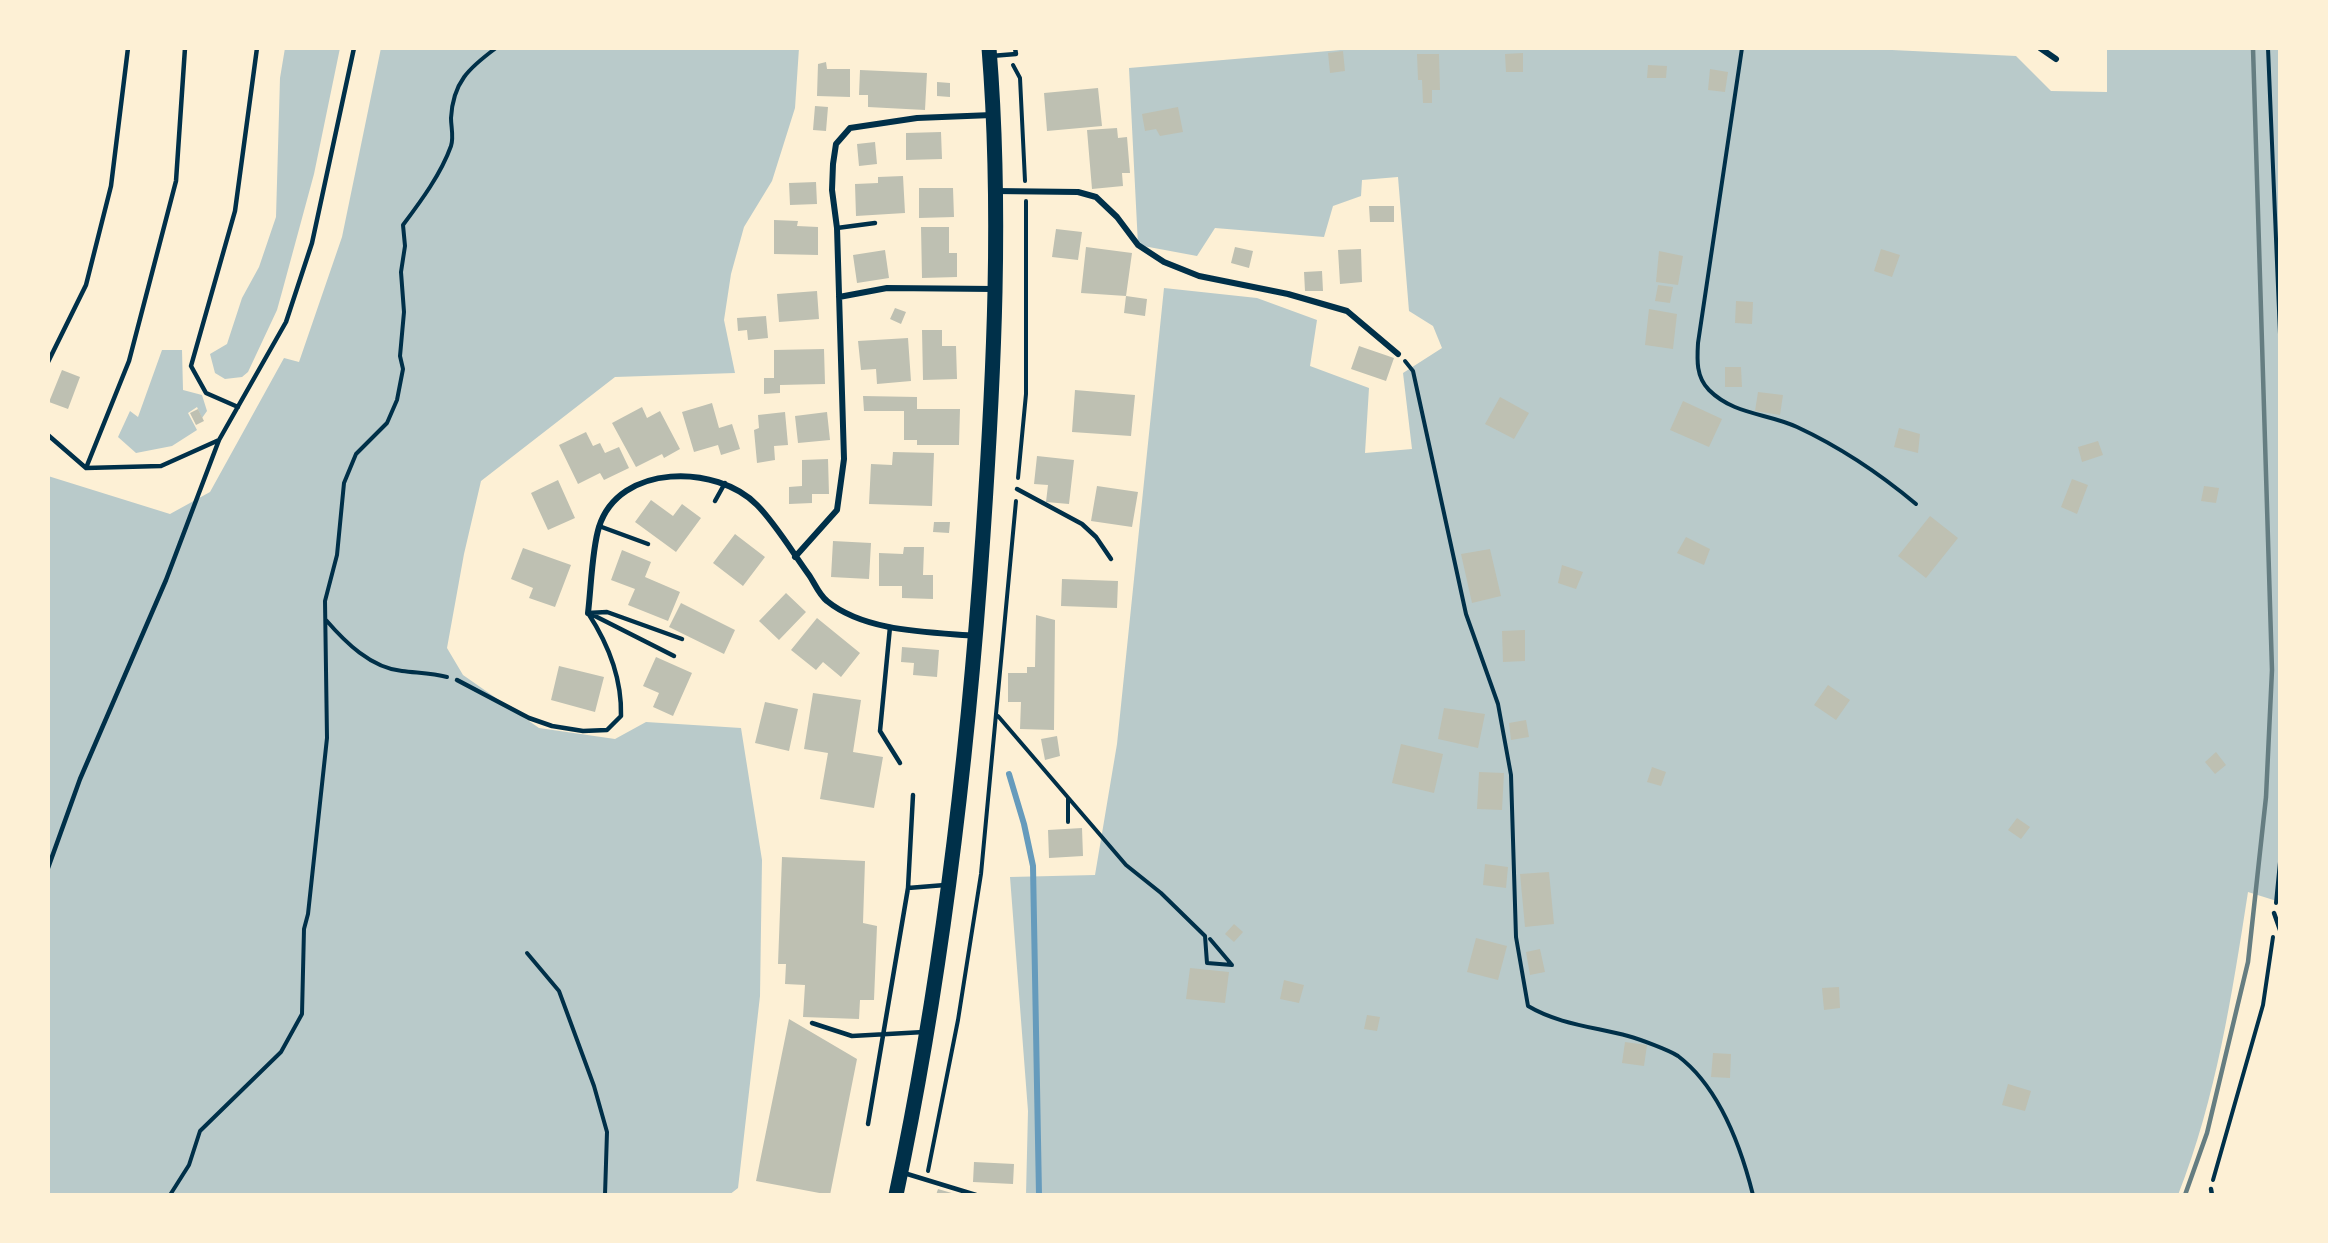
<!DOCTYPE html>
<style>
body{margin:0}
#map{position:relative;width:2328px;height:1243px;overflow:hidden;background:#fdf0d5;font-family:"Alegreya Sans",sans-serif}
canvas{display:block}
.frame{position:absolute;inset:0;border:50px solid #fdf0d5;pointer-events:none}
</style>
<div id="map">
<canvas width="2328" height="1243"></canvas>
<div class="frame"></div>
</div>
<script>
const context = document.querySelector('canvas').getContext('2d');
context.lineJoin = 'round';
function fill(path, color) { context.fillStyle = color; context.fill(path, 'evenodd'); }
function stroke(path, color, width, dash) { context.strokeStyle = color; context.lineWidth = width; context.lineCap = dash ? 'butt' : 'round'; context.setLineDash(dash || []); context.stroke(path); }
fill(new Path2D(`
 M285,48H340L314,174L282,292L277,310L248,372L242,377L225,379L215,373L210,354L227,344L242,298L259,267L276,217L280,78Z
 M381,48H799L795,108L772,181L744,227L731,274L724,320L735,373L615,377L481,481L464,554L447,648L463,675L539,728L615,739L646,722L741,728L762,860L760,996L738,1188L729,1195H48V476L170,514L210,492L284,358L299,362L342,237Z
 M1364,48H1851L2016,56L2051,91L2107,92V48H2280V902L2248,892C2232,995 2216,1099 2178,1195H1026L1028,1111L1010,877L1095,875L1117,744L1164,288L1257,298L1317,320L1310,366L1369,388L1365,453L1412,449L1403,373L1442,348L1433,326L1409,311L1398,177L1362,180L1361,196L1333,206L1324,237L1215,228L1197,256L1138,245L1129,68Z
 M162,350H182L183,390L202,395L207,411L202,418L197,407L188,413L197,430L172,446L136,453L118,437L130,411L138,417Z`), '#b9caca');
stroke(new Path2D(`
 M1009,774L1024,824L1033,866L1039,1195`), '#669bbc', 6);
fill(new Path2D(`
 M1343,51L1345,71L1330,73L1328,53Z
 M1523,53V72H1506L1505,54Z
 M1417,54H1439L1440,90H1432V103H1423L1422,80H1418Z
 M826,62L827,69H850V97L817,96L818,64Z
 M1648,65L1667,66L1666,78H1647Z
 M1710,69L1728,72L1725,92L1708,90Z
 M860,70L927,73L925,110L868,107V95H859Z
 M937,82L950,83V97L937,96Z
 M1098,88L1102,126L1047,131L1044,93Z
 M815,106L828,107L826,131L813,130Z
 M1178,107L1183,132L1160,136L1156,129L1145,131L1142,114Z
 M1117,128L1118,138L1127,137L1130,173H1122L1123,186L1092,189L1087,130Z
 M941,132L942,159L906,160V133Z
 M875,142L877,164L859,166L857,144Z
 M903,176L905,213L856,216L855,184L878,183V177Z
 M816,182L817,204L790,205L789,183Z
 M919,188H953L954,217L919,218Z
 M1369,206H1394V222H1370Z
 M774,220L798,221L797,226L818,227V255L774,254Z
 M921,227H949V253H957V277L922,278Z
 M1056,229L1082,232L1078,260L1052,257Z
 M1086,247L1132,253L1126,296L1147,299L1145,316L1124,313L1126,296L1081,293Z
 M1235,247L1253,251L1249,268L1231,263Z
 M1361,249L1362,282L1340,284L1338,250Z
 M1881,249L1900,255L1892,277L1874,271Z
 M885,250L889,278L857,283L853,255Z
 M1659,251L1683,256L1678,285L1656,282Z
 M1322,271L1323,291H1305L1304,272Z
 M1658,285L1673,287L1670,303L1655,301Z
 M817,291L819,319L779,322L777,294Z
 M1736,301L1753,302L1752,324L1735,323Z
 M895,308L906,312L901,324L890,319Z
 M1649,309L1677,314L1673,349L1645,345Z
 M766,316L768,338L748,340L747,330L738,331L737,318Z
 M922,330H942V346H956L957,379L923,380Z
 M908,338L911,381L877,384L876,369L861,370L858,341Z
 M1359,346L1394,358L1386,381L1351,369Z
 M824,349L825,384L780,385V393L764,394V378H774V350Z
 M1725,367H1741L1742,387H1725Z
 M62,370L80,377L68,409L49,402Z
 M1075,390L1135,395L1131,436L1072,432Z
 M1758,392L1783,395L1780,415L1755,411Z
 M863,396L917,397V409H960L959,445H917V440H904V411H864Z
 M1500,397L1529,413L1514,439L1485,424Z
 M1683,401L1722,419L1709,447L1670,430Z
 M712,403L719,428L732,424L740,449L721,455L718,445L694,452L682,412Z
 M642,407L647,418L660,411L680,449L664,458L662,454L636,467L612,423Z
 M198,409L204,421L196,425L190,413Z
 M785,412L788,445L774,446L775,460L757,463L754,430L759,428L758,415Z
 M827,412L830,440L798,443L795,416Z
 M1899,428L1920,434L1918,453L1894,447Z
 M586,432L593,446L600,443L605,453L619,447L629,468L604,480L600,473L578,484L559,445Z
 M2098,441L2103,455L2082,462L2078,447Z
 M893,452L934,453L932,506L869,504L871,464L892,465Z
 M1037,456L1074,460L1069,504L1046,502L1048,485L1034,484Z
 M828,459L829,494H812V503L789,504V487L802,486V460Z
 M2072,479L2088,485L2077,514L2061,507Z
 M558,480L575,518L548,530L531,493Z
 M1097,486L1138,492L1132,527L1091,521Z
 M2204,486L2219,488L2216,503L2201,501Z
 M651,500L673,516L682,504L701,518L676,552L635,522Z
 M1930,516L1958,538L1926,578L1898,556Z
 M934,522H950L949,533L933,532Z
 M735,534L765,557L743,586L713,563Z
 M1686,537L1710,549L1704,565L1677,553Z
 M833,541L871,543L869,579L831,577Z
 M904,547H924L923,575H933V599L902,598V586H879V553L903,554Z
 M523,548L571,565L555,607L529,598L533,588L511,579Z
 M1490,549L1501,596L1472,603L1461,554Z
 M622,550L651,562L645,577L680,592L668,621L628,605L635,589L611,580Z
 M1562,565L1583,572L1576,589L1558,583Z
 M1062,579L1118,581L1117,608L1061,606Z
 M786,593L806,612L779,640L759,621Z
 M681,603L735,630L724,654L669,627Z
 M1036,615L1055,620L1054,730L1020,729L1021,702H1008V673H1027V667H1035Z
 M817,618L860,653L841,677L823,662L816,670L791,650Z
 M1525,630V661L1503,662L1502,631Z
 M902,647L939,650L937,677L913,675L914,663L901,662Z
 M656,657L692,673L673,716L653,707L659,693L643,686Z
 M559,666L604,677L595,712L551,700Z
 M1828,685L1850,700L1836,720L1814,705Z
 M813,693L861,700L853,752L883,757L874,808L820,799L828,753L804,749Z
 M765,702L798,709L789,751L755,743Z
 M1444,708L1485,714L1478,748L1438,739Z
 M1526,720L1529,737L1511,740L1509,723Z
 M1057,736L1060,756L1045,760L1041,739Z
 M1401,744L1443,754L1434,793L1392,783Z
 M2216,752L2226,765L2215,774L2205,762Z
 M1652,767L1666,772L1661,786L1647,782Z
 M1479,772L1504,773L1502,810L1477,809Z
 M2017,818L2030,827L2021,839L2008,830Z
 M1082,828L1083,856L1049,858L1048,830Z
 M782,857L865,861L863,923L877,926L874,1000H860L859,1019L803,1017L805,985L785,984L786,964H778Z
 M1485,864L1508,867L1506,888L1483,885Z
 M1549,872L1554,924L1525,927L1520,874Z
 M1234,924L1243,932L1234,942L1225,934Z
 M1476,938L1507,946L1498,980L1467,972Z
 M1540,949L1545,972L1530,975L1526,952Z
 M1190,968L1229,972L1225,1003L1186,999Z
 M1284,980L1304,985L1299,1003L1280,999Z
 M1839,987L1840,1008L1824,1010L1822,988Z
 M1367,1015L1380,1017L1377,1031L1364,1029Z
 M789,1019L857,1059L830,1195L756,1181Z
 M1625,1042L1647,1045L1644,1066L1622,1063Z
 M1713,1053L1731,1054L1730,1078L1711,1077Z
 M2008,1084L2031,1091L2025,1111L2002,1105Z
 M974,1162L1014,1164L1013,1184L973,1182Z
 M938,1189L955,1194V1195H936Z`), '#bec0b2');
stroke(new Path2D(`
 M1060,48H1069
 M1742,48L1698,343C1697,360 1696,377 1709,390C1734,415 1767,413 1797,427C1840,447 1879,473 1916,504
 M2268,48L2280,334
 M1013,65L1020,78L1025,181
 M1405,361L1413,371L1466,614L1498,704L1511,775L1516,937L1528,1006C1558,1024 1594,1027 1628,1036C1639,1039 1669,1050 1678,1056C1719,1087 1741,1147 1753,1195
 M1018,478L1026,394V201
 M326,620C345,642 371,668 402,671C417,673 432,673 447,677
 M998,716L1126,865L1161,893L1205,936L1207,963L1232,965L1210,939
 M1068,798V822
 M2276,903L2280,862
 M527,953L559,991L594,1086L607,1132L605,1195
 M928,1171L958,1020L981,874L1016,501
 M2213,1180L2263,1005L2273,937
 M170,1195L189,1165L200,1131L281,1052L302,1014L304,929L308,914L327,738L325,601L337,555L344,483L356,454L387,423L397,400L403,369L400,356L404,312L401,272L405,246L403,225C421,201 441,174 451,146C454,137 451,127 451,118C453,82 469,68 496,48`), '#003049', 4);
stroke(new Path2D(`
 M991,56L1016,54L1015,48
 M837,228L875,223
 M48,362L86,285L111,186L128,48
 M238,407L206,393L191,366L235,211L257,48
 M48,435L86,468L161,466L219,440
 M86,468L129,361L176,181L185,48
 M1017,489L1082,524L1096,537L1111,559
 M715,501L725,483
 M599,526L648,544
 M588,613L607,612L682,639
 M591,614L674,656
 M890,627L880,731L900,763
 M457,680L529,718L552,726L583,731L607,730L621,716C622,678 609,645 588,613
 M48,868L80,779L166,580L219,440L286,322L312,243L354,48
 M908,888L945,885
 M2274,913L2280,930
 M812,1023L852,1036L924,1032
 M868,1124L908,888L913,795
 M904,1173L976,1195
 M2211,1189L2212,1195`), '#003049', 4.5);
stroke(new Path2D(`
 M2040,48L2056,59
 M995,191L1078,192L1096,197L1117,217L1138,245L1164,262L1199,276L1288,294L1347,311L1398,354
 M839,297L887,288L994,289
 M795,557L837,510L841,481L844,459L837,228L832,190L833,164L836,144L850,128L917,118L992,115
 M588,613C591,588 592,549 599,527C619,463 717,464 757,505C775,523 793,553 809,575C814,582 819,595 827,601C865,632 929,632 976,636`), '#003049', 6);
stroke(new Path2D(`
 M896,1195C942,978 968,756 983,535C994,373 1002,210 989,48`), '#003049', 15);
stroke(new Path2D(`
 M2185,1195L2207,1133L2248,962L2266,797L2272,670L2253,48`), '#657d81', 4.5);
</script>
